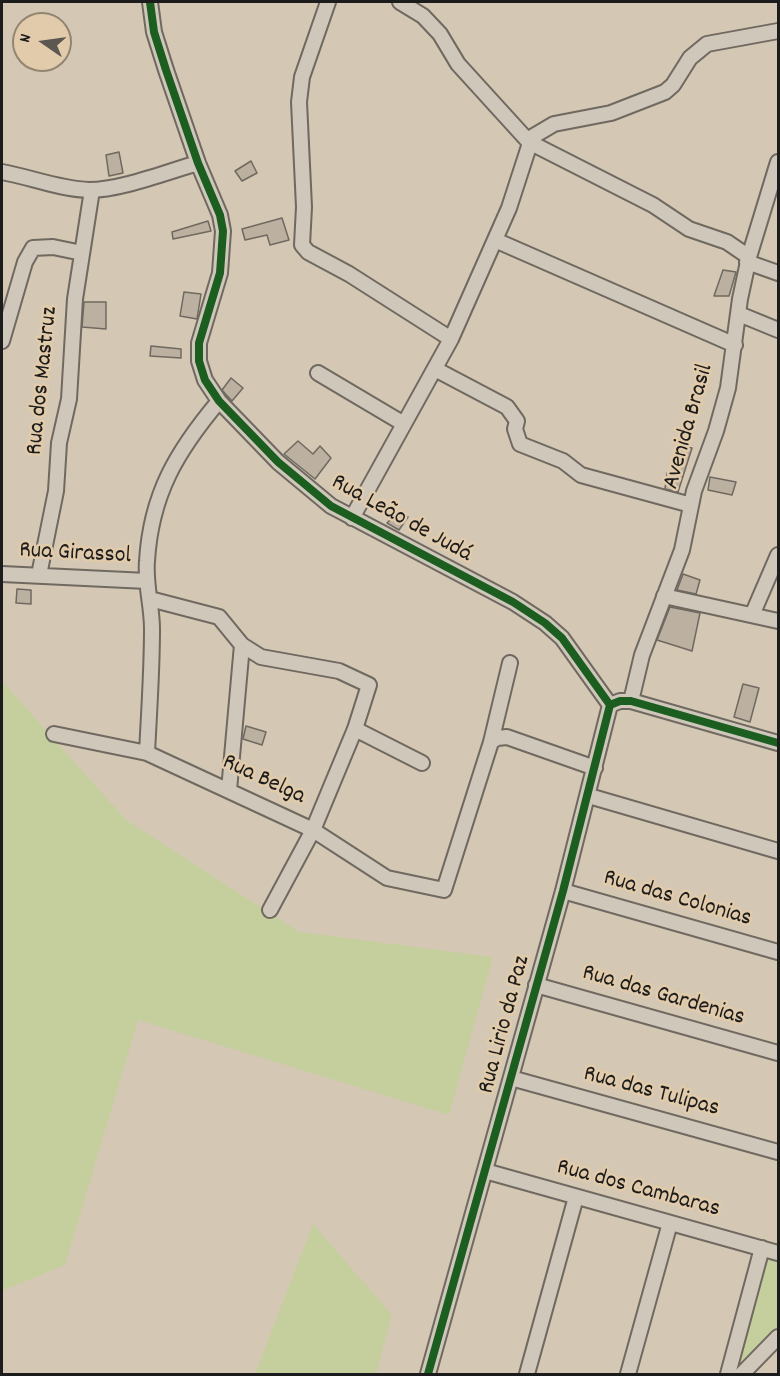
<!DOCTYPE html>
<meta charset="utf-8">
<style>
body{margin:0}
#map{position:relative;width:780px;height:1376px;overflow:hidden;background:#d4c7b3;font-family:Dekko,sans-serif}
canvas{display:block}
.frame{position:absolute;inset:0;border:3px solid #1c1c1c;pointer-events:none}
.north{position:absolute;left:12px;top:12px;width:60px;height:60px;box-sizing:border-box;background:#e1cbaa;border:2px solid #928571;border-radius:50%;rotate:283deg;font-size:16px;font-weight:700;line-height:24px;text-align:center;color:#1c1c1c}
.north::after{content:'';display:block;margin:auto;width:21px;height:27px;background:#5c5851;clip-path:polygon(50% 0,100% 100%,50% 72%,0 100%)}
</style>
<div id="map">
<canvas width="780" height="1376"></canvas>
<div class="frame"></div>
<div class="north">N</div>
</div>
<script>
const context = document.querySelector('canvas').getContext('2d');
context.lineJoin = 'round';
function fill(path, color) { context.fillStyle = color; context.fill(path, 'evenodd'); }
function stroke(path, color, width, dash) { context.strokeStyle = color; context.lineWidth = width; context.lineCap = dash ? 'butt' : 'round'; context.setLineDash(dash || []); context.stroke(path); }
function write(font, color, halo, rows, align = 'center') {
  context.font = font + ' Dekko,sans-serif'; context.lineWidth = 5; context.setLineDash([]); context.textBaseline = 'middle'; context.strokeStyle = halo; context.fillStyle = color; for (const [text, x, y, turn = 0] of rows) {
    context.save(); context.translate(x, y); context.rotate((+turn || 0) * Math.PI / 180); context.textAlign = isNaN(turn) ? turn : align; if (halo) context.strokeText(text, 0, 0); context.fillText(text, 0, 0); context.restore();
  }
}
fill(new Path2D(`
 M2,681L126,820L299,932L493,957L449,1115L138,1020L65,1265L2,1291Z
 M313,1224L392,1315L376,1374H255Z
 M767,1258L778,1261V1330L736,1373Z`), '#c5cf9e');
const building = new Path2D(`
 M119,152L123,173L109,176L106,155Z
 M251,161L257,173L242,181L235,171Z
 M282,218L289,240L270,245L267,235L245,240L242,229Z
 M208,221L211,231L173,239L172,232Z
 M723,270L736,272L729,296H714Z
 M184,292L201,294L197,319L180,316Z
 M84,302H106V329L82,327Z
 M151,346L181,349V358L150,356Z
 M231,378L243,388L232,401L222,390Z
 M298,441L313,454L320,446L331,458L315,479L284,454Z
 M678,445L692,448L678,492L665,489L667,473L671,474Z
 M710,477L736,482L732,495L708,490Z
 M397,513L408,517L399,530L387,523Z
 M683,574L700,580L696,594L677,590Z
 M17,589L31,590V604L16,603Z
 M670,607L700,613L692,651L657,640Z
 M743,684L759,688L750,722L734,717Z
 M246,726L266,732L262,745L243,739Z`);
fill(building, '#bcb1a1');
stroke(building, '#6f6960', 1.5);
const minor = new Path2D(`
 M150,2L154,32L166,70L198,163L220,215L223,231L220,273L199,343V361L205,380L219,401L278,462L331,506L513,602L545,623L562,638L610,705
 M328,2L302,77L299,102L304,207L302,245L308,252L349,274L451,339
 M400,2L423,16L440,34L458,64L529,142L653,205L689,229L727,242L749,257
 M2,172C30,177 59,189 89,190C121,190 166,172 198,163
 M495,240L735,345
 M747,262L778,273
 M739,314L778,330
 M2,341L25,262L33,248L53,247L82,253
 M435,369L507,407L517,421L515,429L520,444L563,461L581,475L691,505
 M318,373L404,424
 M352,518L451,339L509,208L532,137L554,124L611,113L665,92L673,85L690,58L707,44L778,31
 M2,574L147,581
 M39,575L56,491L59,443L69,399L75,299L92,190
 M664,596L778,621
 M150,599L219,617L242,645L229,790
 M753,613L778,555
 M242,645L261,657L339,671L369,685L355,729L313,830L270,910
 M631,701L642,655L682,550L694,491L716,431L728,388L740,299L749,257L778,162
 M355,729L422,763
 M54,734L147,753L313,830L387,878L444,890L491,742L497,738L507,737L595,768
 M491,742L510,663
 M147,753C149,712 152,671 152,629C152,606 145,584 147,561C151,494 177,451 219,401
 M589,796L778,851
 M563,891L778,952
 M536,985L778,1053
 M511,1078L778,1152
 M485,1171L778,1253
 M428,1374L563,891L610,705L620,701H631L778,743
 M527,1374L576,1197
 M628,1374L670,1223
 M728,1374L762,1248
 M742,1374L778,1337`);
stroke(minor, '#6f6960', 18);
stroke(minor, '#d0c7bb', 14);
stroke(new Path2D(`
 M150,2L154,32L166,70L198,163L220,215L223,231L220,273L199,343V361L205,380L219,401L278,462L331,506L513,602L545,623L562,638L610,705
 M428,1374L563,891L610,705L620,701H631L778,743`), '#1b5e20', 8);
write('24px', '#1c1c1c', '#e1cbaa', [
 ["Rua dos Mastruz",44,381,-84],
 ["Avenida Brasil",690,427,-74],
 ["Rua Leão de Judá",401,520,29],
 ["Rua Girassol",75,555,3],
 ["Rua Belga",263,781,25],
 ["Rua das Colonias",677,900,16],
 ["Rua das Gardenias",663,997,16],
 ["Rua Lirio da Paz",506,1025,-75],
 ["Rua das Tulipas",651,1093,15],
 ["Rua dos Cambaras",638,1190,15]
]);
</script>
